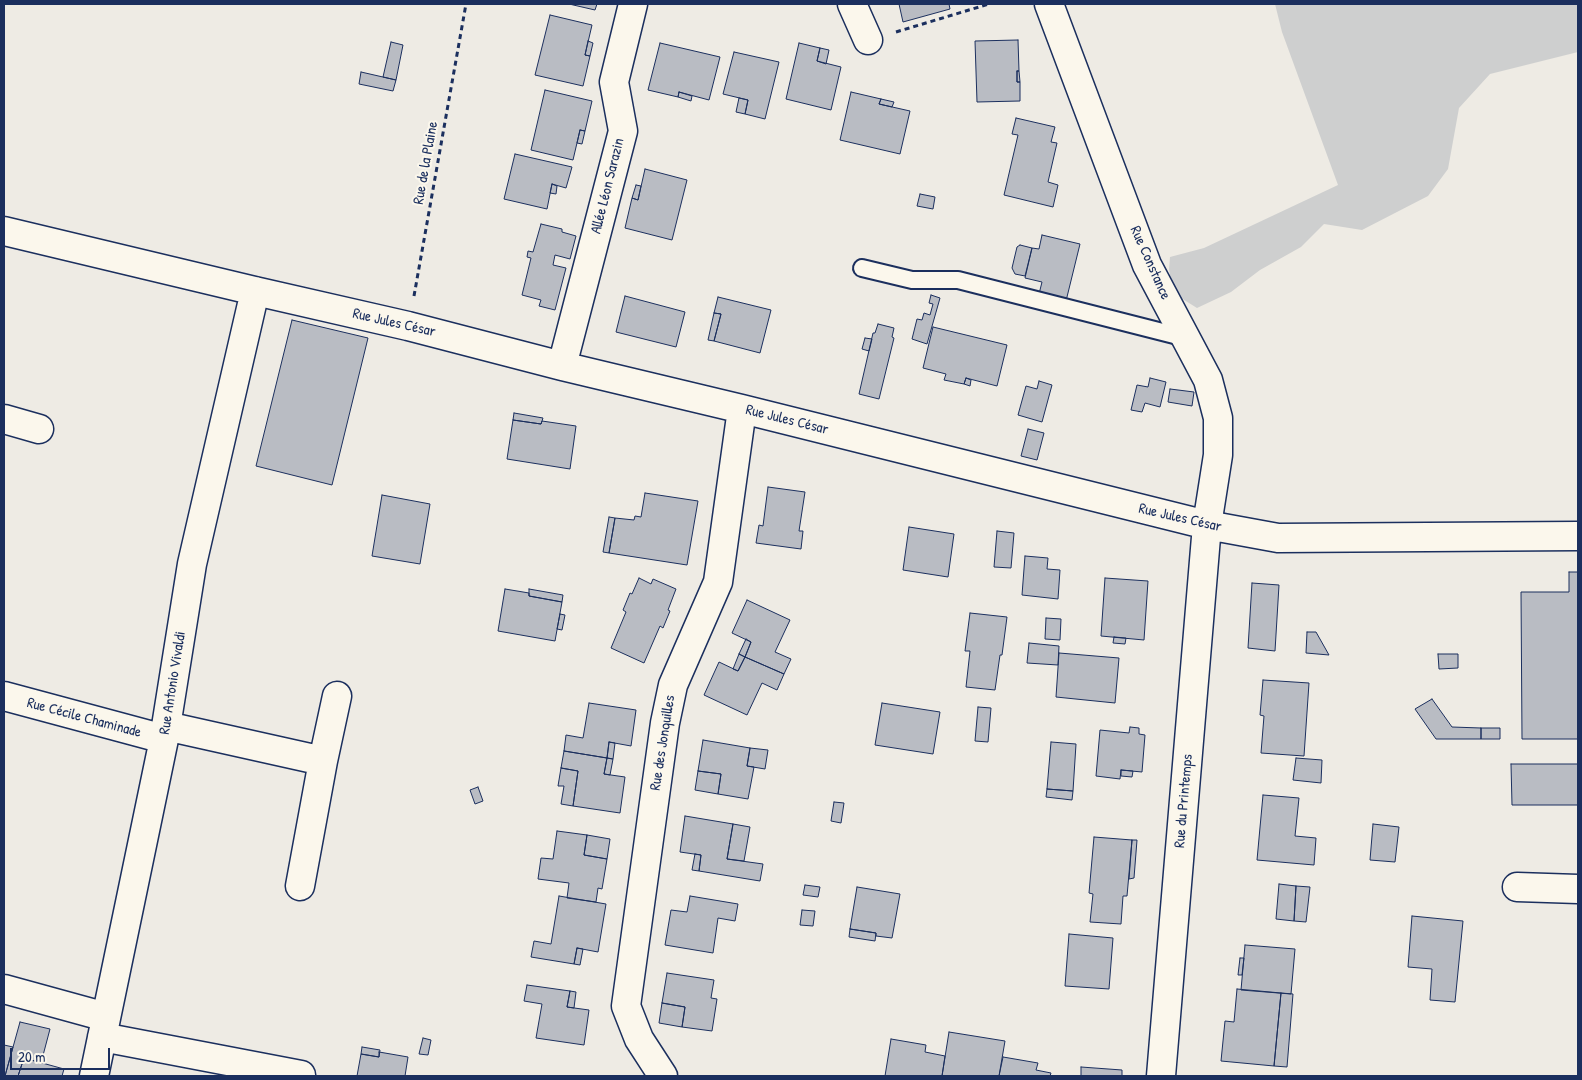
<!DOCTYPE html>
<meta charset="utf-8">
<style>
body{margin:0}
#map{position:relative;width:1582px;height:1080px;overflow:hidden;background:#eeebe4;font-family:"Patrick Hand",sans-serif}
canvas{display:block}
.frame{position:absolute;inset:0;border:5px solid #1b2f5e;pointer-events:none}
.scale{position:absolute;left:10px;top:1048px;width:100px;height:22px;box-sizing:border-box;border:2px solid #1b2f5e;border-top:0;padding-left:6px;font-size:15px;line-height:18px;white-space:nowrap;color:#1b2f5e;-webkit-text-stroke:4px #fbf7ec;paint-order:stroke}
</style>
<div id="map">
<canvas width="1582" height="1080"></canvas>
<div class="frame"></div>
<div class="scale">20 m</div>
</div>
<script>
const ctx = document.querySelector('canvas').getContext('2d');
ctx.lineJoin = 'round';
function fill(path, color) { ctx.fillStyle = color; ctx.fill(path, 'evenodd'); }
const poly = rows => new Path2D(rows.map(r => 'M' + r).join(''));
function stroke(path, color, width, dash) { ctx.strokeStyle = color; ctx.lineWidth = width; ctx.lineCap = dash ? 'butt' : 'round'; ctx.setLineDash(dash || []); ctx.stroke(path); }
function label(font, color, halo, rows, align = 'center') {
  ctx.font = font + ' "Patrick Hand",sans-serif'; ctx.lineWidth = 4; ctx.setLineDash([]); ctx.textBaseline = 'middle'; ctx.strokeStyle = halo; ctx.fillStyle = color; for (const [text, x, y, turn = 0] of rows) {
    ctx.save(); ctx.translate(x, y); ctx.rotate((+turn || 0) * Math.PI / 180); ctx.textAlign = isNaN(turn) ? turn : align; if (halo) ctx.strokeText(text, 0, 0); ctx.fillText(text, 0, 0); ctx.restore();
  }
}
const green = poly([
 [1275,4,1578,4,1578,52,1490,74,1459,108,1448,169,1428,196,1362,230,1324,224,1301,247,1260,270,1231,292,1197,308,1181,298,1171,283,1169,269,1170,257,1204,248,1338,185,1282,32]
]);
const building = poly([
 [569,4,597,4,595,10,569,4],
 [899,4,949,4,950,9,903,22,899,4],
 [550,15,592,25,585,55,590,56,583,86,535,75,550,15],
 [1018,40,1019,71,1017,71,1017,82,1020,82,1020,101,977,102,975,41,1018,40],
 [588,41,593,43,590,56,585,55,588,41],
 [391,42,403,45,396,80,383,77,391,42],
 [660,43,720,57,709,100,679,92,678,97,648,90,660,43],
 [799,43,820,48,817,61,841,67,831,110,786,99,799,43],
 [820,48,829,50,826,64,817,61,820,48],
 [734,52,779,62,765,119,745,114,748,100,723,94,734,52],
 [1017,71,1019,71,1020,82,1017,82,1017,71],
 [361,72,396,80,393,91,359,84,361,72],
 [545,90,592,101,585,131,580,130,573,160,531,150,545,90],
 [679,92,692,96,691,101,678,97,679,92],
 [851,92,881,99,879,104,910,111,900,154,840,140,851,92],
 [739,98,748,100,745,114,736,112,739,98],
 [881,99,894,102,892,107,879,104,881,99],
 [1016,118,1055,127,1051,142,1057,143,1048,182,1058,185,1053,207,1004,195,1018,135,1012,134,1016,118],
 [580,130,585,131,582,144,577,143,580,130],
 [515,154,572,167,566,188,552,184,547,209,504,199,515,154],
 [645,169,687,180,672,240,625,228,632,198,638,200,645,169],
 [552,184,557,186,556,194,550,193,552,184],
 [636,185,641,186,638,200,632,198,636,185],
 [920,194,935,197,933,209,917,206,920,194],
 [541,224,562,229,562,232,576,236,570,259,555,255,553,265,566,268,555,310,539,306,541,300,522,295,531,258,527,257,528,251,533,252,541,224],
 [1042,235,1080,244,1066,301,1039,294,1042,282,1025,278,1032,248,1039,249,1042,235],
 [1020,245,1032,248,1025,276,1015,274,1012,268,1017,247,1020,245],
 [931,295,940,298,927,344,912,339,917,319,922,320,924,313,930,315,933,304,929,303,931,295],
 [625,296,685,312,676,347,616,332,625,296],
 [718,297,771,310,760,353,714,341,721,314,714,313,718,297],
 [714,313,721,314,714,341,708,340,714,313],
 [292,320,368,338,332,485,256,466,292,320],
 [878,324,894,328,892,337,894,338,879,399,859,394,873,333,875,333,878,324],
 [933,327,1007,345,997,386,966,378,964,384,944,380,946,374,923,368,933,327],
 [865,338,872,339,869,351,862,349,865,338],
 [966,378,971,380,970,386,964,384,966,378],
 [1150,378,1166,382,1160,407,1145,403,1142,412,1131,410,1137,385,1148,387,1150,378],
 [1039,381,1052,385,1042,422,1018,415,1026,386,1037,389,1039,381],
 [1170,389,1194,392,1192,406,1168,402,1170,389],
 [514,413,543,418,541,424,513,420,514,413],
 [513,420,541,424,542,421,576,426,570,469,507,459,513,420],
 [1028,429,1044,433,1037,460,1021,456,1028,429],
 [768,487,805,492,799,531,803,531,801,549,756,543,759,525,763,526,768,487],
 [645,493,698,501,687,565,609,553,615,518,634,520,635,516,641,517,645,493],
 [382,495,430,504,420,564,372,556,382,495],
 [609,517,615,518,609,553,603,552,609,517],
 [909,527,954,534,948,577,903,570,909,527],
 [997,531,1014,533,1011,568,994,567,997,531],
 [1025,556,1048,558,1047,569,1060,570,1058,599,1022,595,1025,556],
 [1569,572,1578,572,1578,739,1522,739,1521,592,1569,592,1569,572],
 [639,578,651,584,653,579,676,589,668,610,670,611,663,628,660,626,644,663,611,648,626,612,623,610,630,593,632,594,639,578],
 [1105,578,1148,581,1144,640,1101,636,1105,578],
 [1252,583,1279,585,1275,651,1248,648,1252,583],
 [505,589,529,593,529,596,562,602,555,641,498,631,505,589],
 [529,589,563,595,562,602,529,596,529,589],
 [747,600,790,620,775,652,791,659,784,674,745,657,751,642,732,633,747,600],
 [970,613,1007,617,1002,655,1000,655,995,690,966,687,970,651,965,651,970,613],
 [560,614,565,615,562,630,557,629,560,614],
 [1046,618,1061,619,1060,640,1045,639,1046,618],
 [1307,632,1316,632,1329,655,1306,653,1307,632],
 [1114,637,1126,638,1125,644,1113,643,1114,637],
 [746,639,751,642,745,657,739,654,746,639],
 [1029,643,1059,646,1058,665,1027,663,1029,643],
 [1059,653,1119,658,1115,703,1056,697,1059,653],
 [739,654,745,657,738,671,733,669,739,654],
 [1438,654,1458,654,1458,668,1439,669,1438,654],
 [745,657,784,674,777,690,762,683,747,715,704,695,719,662,738,671,745,657],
 [1263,680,1309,683,1304,756,1261,753,1264,716,1260,715,1263,680],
 [1432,699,1452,727,1481,728,1481,739,1436,739,1415,709,1432,699],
 [589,703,636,710,631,746,609,742,607,758,564,751,566,735,583,738,589,703],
 [882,703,940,712,933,754,875,745,882,703],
 [978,707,991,708,988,742,975,741,978,707],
 [1130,727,1139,728,1139,734,1145,735,1142,772,1121,770,1120,779,1096,776,1100,730,1129,733,1130,727],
 [1481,728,1500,728,1500,739,1481,739,1481,728],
 [703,740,750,748,747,766,754,767,748,799,718,794,721,774,698,771,703,740],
 [609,742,615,743,613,759,607,758,609,742],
 [1051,742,1076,744,1073,791,1047,789,1051,742],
 [750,748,768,750,765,769,747,766,750,748],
 [564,751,607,758,604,774,625,777,620,813,573,806,578,771,561,768,564,751],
 [607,758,613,759,610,775,604,774,607,758],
 [1296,758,1322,760,1321,783,1293,780,1296,758],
 [1511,764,1578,764,1578,805,1512,805,1511,764],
 [561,768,578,771,573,806,561,804,564,786,558,786,561,768],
 [1121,770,1133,771,1132,777,1121,776,1121,770],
 [698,771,721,774,718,794,695,790,698,771],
 [478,787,483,801,475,804,470,790,478,787],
 [1047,789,1073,791,1072,800,1046,797,1047,789],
 [1263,795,1299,798,1295,836,1316,838,1314,865,1257,860,1263,795],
 [834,802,844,803,841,823,831,821,834,802],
 [685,816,733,824,727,859,763,864,760,881,699,871,701,855,680,852,685,816],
 [733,824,750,827,744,861,727,859,733,824],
 [1373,824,1399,827,1395,862,1370,860,1373,824],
 [557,831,587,835,584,855,607,859,602,889,598,888,596,902,567,898,569,883,538,879,541,858,553,859,557,831],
 [587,835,610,839,607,859,584,855,587,835],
 [1094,837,1132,840,1127,896,1123,896,1121,924,1090,922,1093,894,1089,893,1094,837],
 [1132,840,1137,840,1134,878,1129,879,1132,840],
 [695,854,701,855,699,871,692,870,695,854],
 [1279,884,1296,886,1294,921,1276,919,1279,884],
 [805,885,820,887,818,897,803,895,805,885],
 [1296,886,1310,887,1306,922,1294,921,1296,886],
 [857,887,900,894,892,938,876,936,876,933,850,929,857,887],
 [559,896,606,904,598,952,577,948,574,964,531,957,534,941,551,944,559,896],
 [690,896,738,904,735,921,718,918,713,953,665,945,671,910,687,912,690,896],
 [802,910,815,911,813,926,800,925,802,910],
 [1412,916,1463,921,1455,1002,1430,1000,1432,969,1408,967,1412,916],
 [850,929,876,933,875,941,849,937,850,929],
 [1069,934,1113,938,1109,989,1065,986,1069,934],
 [1245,945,1295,949,1291,994,1241,990,1245,945],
 [577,948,583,949,580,965,574,964,577,948],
 [1240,958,1244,958,1242,975,1238,975,1240,958],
 [667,973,714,980,711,998,717,999,712,1031,682,1027,685,1007,662,1003,667,973],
 [527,985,570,991,567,1007,589,1010,584,1045,536,1038,542,1004,524,1001,527,985],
 [1237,989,1281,993,1274,1066,1221,1061,1225,1021,1234,1022,1237,989],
 [570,991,576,992,574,1008,567,1007,570,991],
 [1281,993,1293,994,1287,1067,1274,1066,1281,993],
 [662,1003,685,1007,682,1027,659,1023,662,1003],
 [20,1022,50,1029,41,1063,24,1058,18,1076,5,1076,20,1022],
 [949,1032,1005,1041,999,1076,942,1076,949,1032],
 [423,1038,431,1040,428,1055,419,1054,423,1038],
 [891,1039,926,1045,925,1052,945,1056,942,1076,885,1076,891,1039],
 [4,1045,13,1047,5,1076,4,1076,4,1045],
 [362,1047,380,1050,379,1057,361,1054,362,1047],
 [379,1052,408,1057,405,1076,357,1076,361,1054,379,1057,379,1052],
 [1003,1057,1038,1063,1036,1070,1051,1073,1050,1076,999,1076,1003,1057],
 [24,1058,64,1069,62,1076,18,1076,24,1058],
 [1081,1067,1122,1070,1122,1076,1081,1076,1081,1067]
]);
const path = poly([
 [896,32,989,4],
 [414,296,466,4]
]);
const lane = poly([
 [862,268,912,280,958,280,1186,338]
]);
const street = poly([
 [852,4,868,40],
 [1049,4,1147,265,1208,380,1218,418,1218,455,1207,525,1161,1076],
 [4,231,255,291,408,326,562,366,742,409,1207,525,1278,538,1578,536],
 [562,366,623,131,614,82,633,4],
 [4,419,39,429],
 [4,696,164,739],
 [166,726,323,761,300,886],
 [323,761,337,696],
 [1517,887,1578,889],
 [4,989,106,1017],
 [102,1037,301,1075],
 [94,1076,164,739,192,564,255,291],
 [663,1076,639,1039,626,1006,665,723,673,685,718,582,742,409]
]);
const streetNames = [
 ["Rue de la Plaine",426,163,-80],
 ["Allée Léon Sarazin",608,186,-76],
 ["Rue Constance",1150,263,66],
 ["Rue Jules César",394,323,13],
 ["Rue Jules César",787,420,14],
 ["Rue Jules César",1180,518,13],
 ["Rue Antonio Vivaldi",173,683,-81],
 ["Rue Cécile Chaminade",84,718,15],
 ["Rue des Jonquilles",663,743,-81],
 ["Rue du Printemps",1184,801,-85]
];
fill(green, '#cecfcf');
fill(building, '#b9bcc3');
stroke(building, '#1b2f5e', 1);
stroke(lane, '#1b2f5e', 20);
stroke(street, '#1b2f5e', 31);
stroke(path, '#1b2f5e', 3, [5, 4]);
stroke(lane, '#fbf7ec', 16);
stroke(street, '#fbf7ec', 28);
label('15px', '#1b2f5e', '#fbf7ec', streetNames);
</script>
